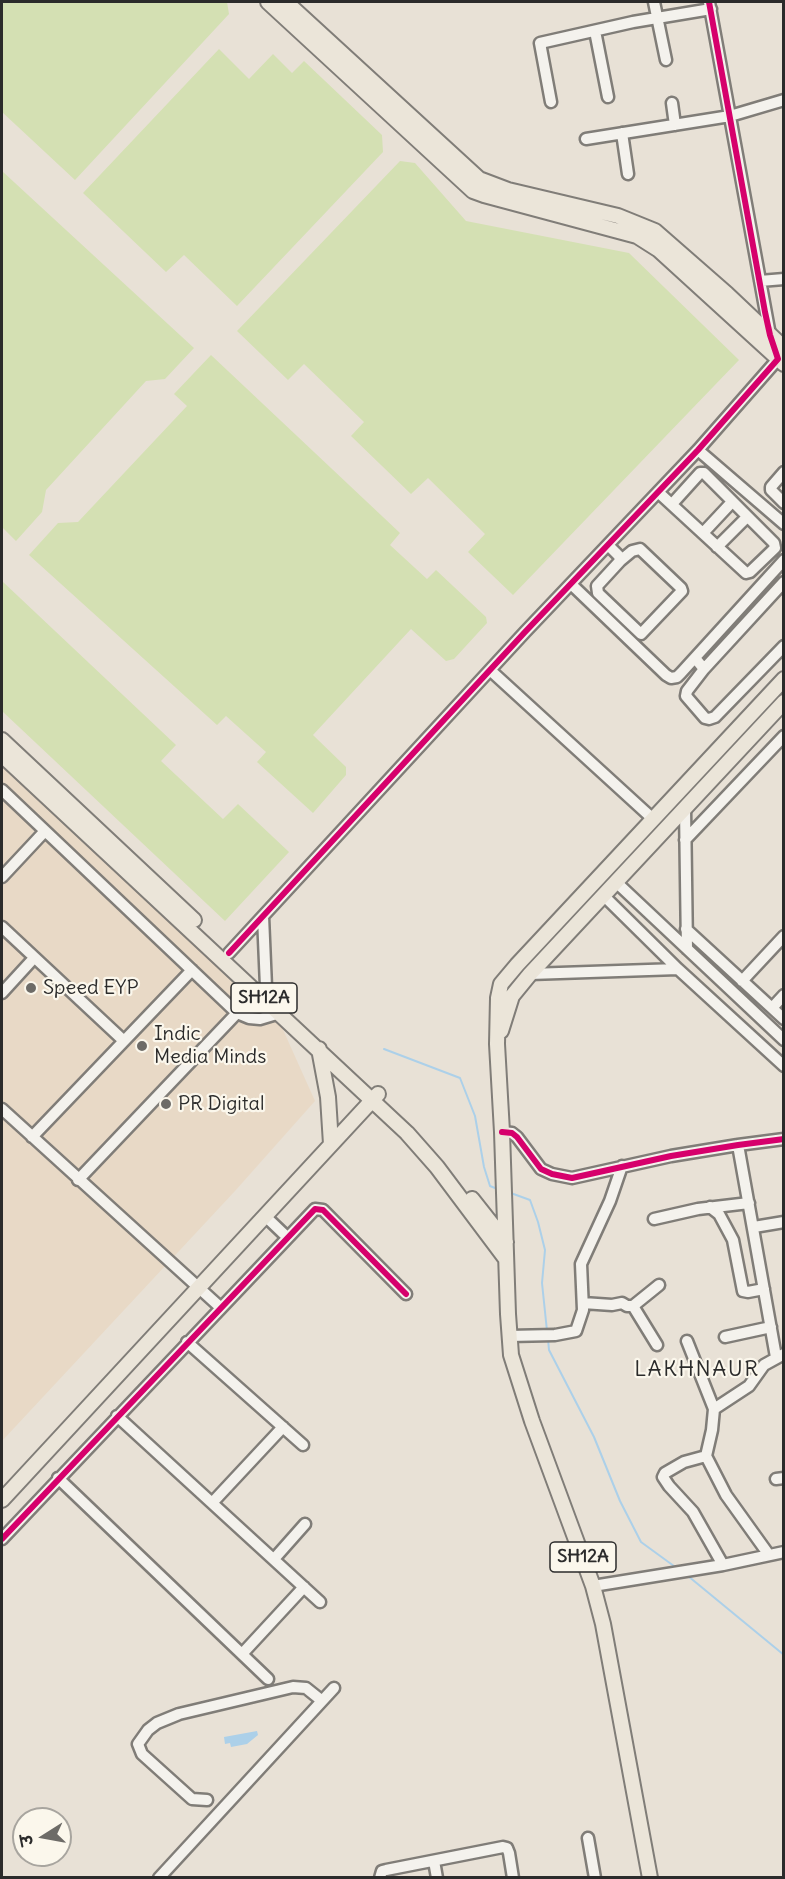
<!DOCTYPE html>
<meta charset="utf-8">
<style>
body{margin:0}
#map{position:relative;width:785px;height:1879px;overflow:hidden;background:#e8e1d6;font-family:Delius,"Playpen Sans Deva",sans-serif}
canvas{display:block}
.frame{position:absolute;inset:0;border:3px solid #2b2b2b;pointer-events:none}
.north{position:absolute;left:12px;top:1807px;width:60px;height:60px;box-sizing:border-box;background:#fbf7ec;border:2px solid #a8a59f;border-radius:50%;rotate:259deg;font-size:16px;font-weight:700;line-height:24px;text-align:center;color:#2b2b2b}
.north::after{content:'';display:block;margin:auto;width:21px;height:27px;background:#6d6b67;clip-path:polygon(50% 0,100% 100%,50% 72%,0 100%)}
</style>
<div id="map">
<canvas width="785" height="1879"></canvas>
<div class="frame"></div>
<div class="north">उ</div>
</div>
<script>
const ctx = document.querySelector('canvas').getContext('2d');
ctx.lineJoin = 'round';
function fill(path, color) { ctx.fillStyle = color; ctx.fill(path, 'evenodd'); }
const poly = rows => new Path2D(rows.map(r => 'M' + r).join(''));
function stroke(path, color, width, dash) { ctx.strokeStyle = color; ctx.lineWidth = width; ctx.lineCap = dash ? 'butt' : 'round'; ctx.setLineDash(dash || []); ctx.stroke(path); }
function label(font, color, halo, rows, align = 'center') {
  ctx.font = font + ' Delius,sans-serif'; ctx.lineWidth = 4.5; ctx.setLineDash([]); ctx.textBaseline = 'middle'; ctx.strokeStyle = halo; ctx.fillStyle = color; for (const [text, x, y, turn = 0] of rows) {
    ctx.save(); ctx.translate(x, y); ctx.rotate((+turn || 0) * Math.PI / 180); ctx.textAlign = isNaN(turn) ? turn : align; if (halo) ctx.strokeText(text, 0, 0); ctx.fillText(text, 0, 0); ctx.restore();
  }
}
const built = poly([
 [2,767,280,1023,315,1101,235,1191,2,1441]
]);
const green = poly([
 [2,2,227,2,229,14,75,180,2,112],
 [219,49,249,79,273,54,292,73,304,61,382,135,383,152,237,306,184,255,166,272,83,193],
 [400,161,415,163,466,221,629,253,739,360,513,595,468,552,485,534,428,478,411,494,351,436,364,422,304,364,288,380,237,331],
 [2,171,194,348,165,379,146,381,46,490,42,512,16,541,2,527],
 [211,355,400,533,390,545,427,579,436,570,486,617,487,623,454,659,446,661,411,629,313,735,346,767,346,775,313,813,257,762,266,752,226,716,217,725,29,555,58,523,78,522,187,406,174,394],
 [2,581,176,745,161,761,223,819,238,804,289,852,225,921,2,711]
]);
const water = poly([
 [257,1731,258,1735,247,1744,231,1747,230,1743,225,1744,224,1737]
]);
const stream = poly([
 [384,1049,460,1078,475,1116,484,1167,490,1186,500,1190],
 [508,1192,530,1200,538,1222,545,1250,542,1283,547,1331],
 [548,1339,549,1350,594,1437,620,1501,641,1542,678,1569],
 [688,1576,784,1655]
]);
const minor = poly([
 [654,2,666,60],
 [709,2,770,335],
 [595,31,608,97],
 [551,102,540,43,633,22,711,9],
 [672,103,675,125],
 [622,133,628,174],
 [586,139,730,116,784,100],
 [760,281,784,279],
 [698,450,784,524],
 [784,472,771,487,771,490,784,503],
 [658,492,746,573,750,572,775,548,774,543,704,473,700,473,672,504],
 [703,533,732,502],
 [608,545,619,556,620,561,597,586,598,593,641,634,682,591,681,588,640,549,632,551,620,561],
 [717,547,747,517],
 [571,584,666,675,671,678,677,677,681,673,784,560],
 [695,658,704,669,687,691,686,696,705,718,709,719,715,717,784,646],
 [704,669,784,582],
 [490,670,653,819],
 [2,790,237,1013,78,1180],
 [685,808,687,949],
 [685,840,784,736],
 [2,877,45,831],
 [616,882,784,1040],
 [603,895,678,969,784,1066],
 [263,916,266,987],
 [2,927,124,1041],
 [686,929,784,1019],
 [229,953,525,632,698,450,778,359,776,352],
 [530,974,678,969],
 [742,981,784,936],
 [2,993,34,958],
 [772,1008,784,995],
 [237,1013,249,1018,260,1019,280,1013],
 [2,1109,220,1307],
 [502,1132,512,1133,517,1137,541,1169,552,1174,572,1178,671,1156,738,1145,784,1139],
 [32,1137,192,970],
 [738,1145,776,1357],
 [710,1207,719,1214,733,1240,743,1291,748,1292,764,1289],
 [265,1216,287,1237],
 [654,1219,698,1209,749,1203],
 [754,1227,784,1222],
 [583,1303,612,1305,622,1303,627,1306,633,1306,659,1285],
 [633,1306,657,1345],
 [509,1336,555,1335,576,1331,583,1310,581,1264,610,1201,622,1166],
 [725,1337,771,1327],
 [687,1341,714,1409,712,1430,706,1456,726,1495,769,1555],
 [187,1342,303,1445],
 [714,1409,749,1386,764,1365,784,1354],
 [117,1416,320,1602],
 [706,1456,684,1462,665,1473,663,1477,669,1486,693,1512,723,1565],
 [58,1478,268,1679],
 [776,1479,784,1478],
 [212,1503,283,1427],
 [2,1539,315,1209,323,1210,406,1294],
 [274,1559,305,1524],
 [593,1586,723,1565,784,1552],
 [242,1654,304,1587],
 [207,1800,192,1799,142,1754,138,1744,148,1730,157,1723,179,1714,293,1687,306,1688,321,1700],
 [588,1838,595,1878],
 [434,1861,437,1878],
 [159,1878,334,1688],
 [380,1878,382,1871,386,1870,503,1847,507,1848,509,1853,513,1878]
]);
const major = poly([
 [268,2,473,191,484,195,637,236,659,250,784,364],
 [286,2,479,179,508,190,618,216,655,231,727,294,784,348],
 [2,740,194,920],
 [2,755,407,1133,437,1167,506,1259],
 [501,1031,512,996,530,974,784,702],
 [319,1049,328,1097,331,1144],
 [472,1199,506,1242],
 [2,1500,378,1094],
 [650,1878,603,1624,593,1586,532,1421,511,1355,508,1314,502,1132,497,1044,498,998,501,984,517,965,784,679]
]);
const cycleway = poly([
 [229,953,525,632,698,450,778,359,770,335,765,312,709,2],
 [502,1132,512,1133,517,1137,541,1169,552,1174,572,1178,671,1156,738,1145,784,1139],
 [2,1539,315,1209,323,1210,406,1294]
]);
const markers = [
 [31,988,6,"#6d6b67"],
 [142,1046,6,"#6d6b67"],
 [166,1104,6,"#6d6b67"]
];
const shields = [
 [264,998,66],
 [583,1557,66]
];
const shieldNames = [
 ["SH12A",264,998],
 ["SH12A",583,1557]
];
const poiNames = [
 ["Speed EYP",43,988],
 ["Indic",154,1034],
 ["Media Minds",154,1057],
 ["PR Digital",178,1104]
];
const quarterNames = [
 ["LAKHNAUR",697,1370]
];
fill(built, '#e8d9c6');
fill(green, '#d4e0b3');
fill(water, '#acd0e9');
stroke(stream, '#acd0e9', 2);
stroke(minor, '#807d78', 15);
stroke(major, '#807d78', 18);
stroke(minor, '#f4f2ed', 10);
stroke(major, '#ebe5d9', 14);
stroke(cycleway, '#d6006c', 6);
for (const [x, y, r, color] of markers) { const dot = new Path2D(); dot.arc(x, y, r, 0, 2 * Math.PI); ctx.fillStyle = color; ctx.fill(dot); stroke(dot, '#fbf7ec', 2); }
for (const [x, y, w] of shields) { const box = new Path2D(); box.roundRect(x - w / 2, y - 15, w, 30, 4.5); ctx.fillStyle = '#fbf7ec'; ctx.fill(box); stroke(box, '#2b2b2b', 1.5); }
label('bold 18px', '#2b2b2b', null, shieldNames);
label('20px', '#2b2b2b', '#fbf7ec', poiNames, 'left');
ctx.letterSpacing = '1.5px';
label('22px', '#2b2b2b', '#fbf7ec', quarterNames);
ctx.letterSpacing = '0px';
</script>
